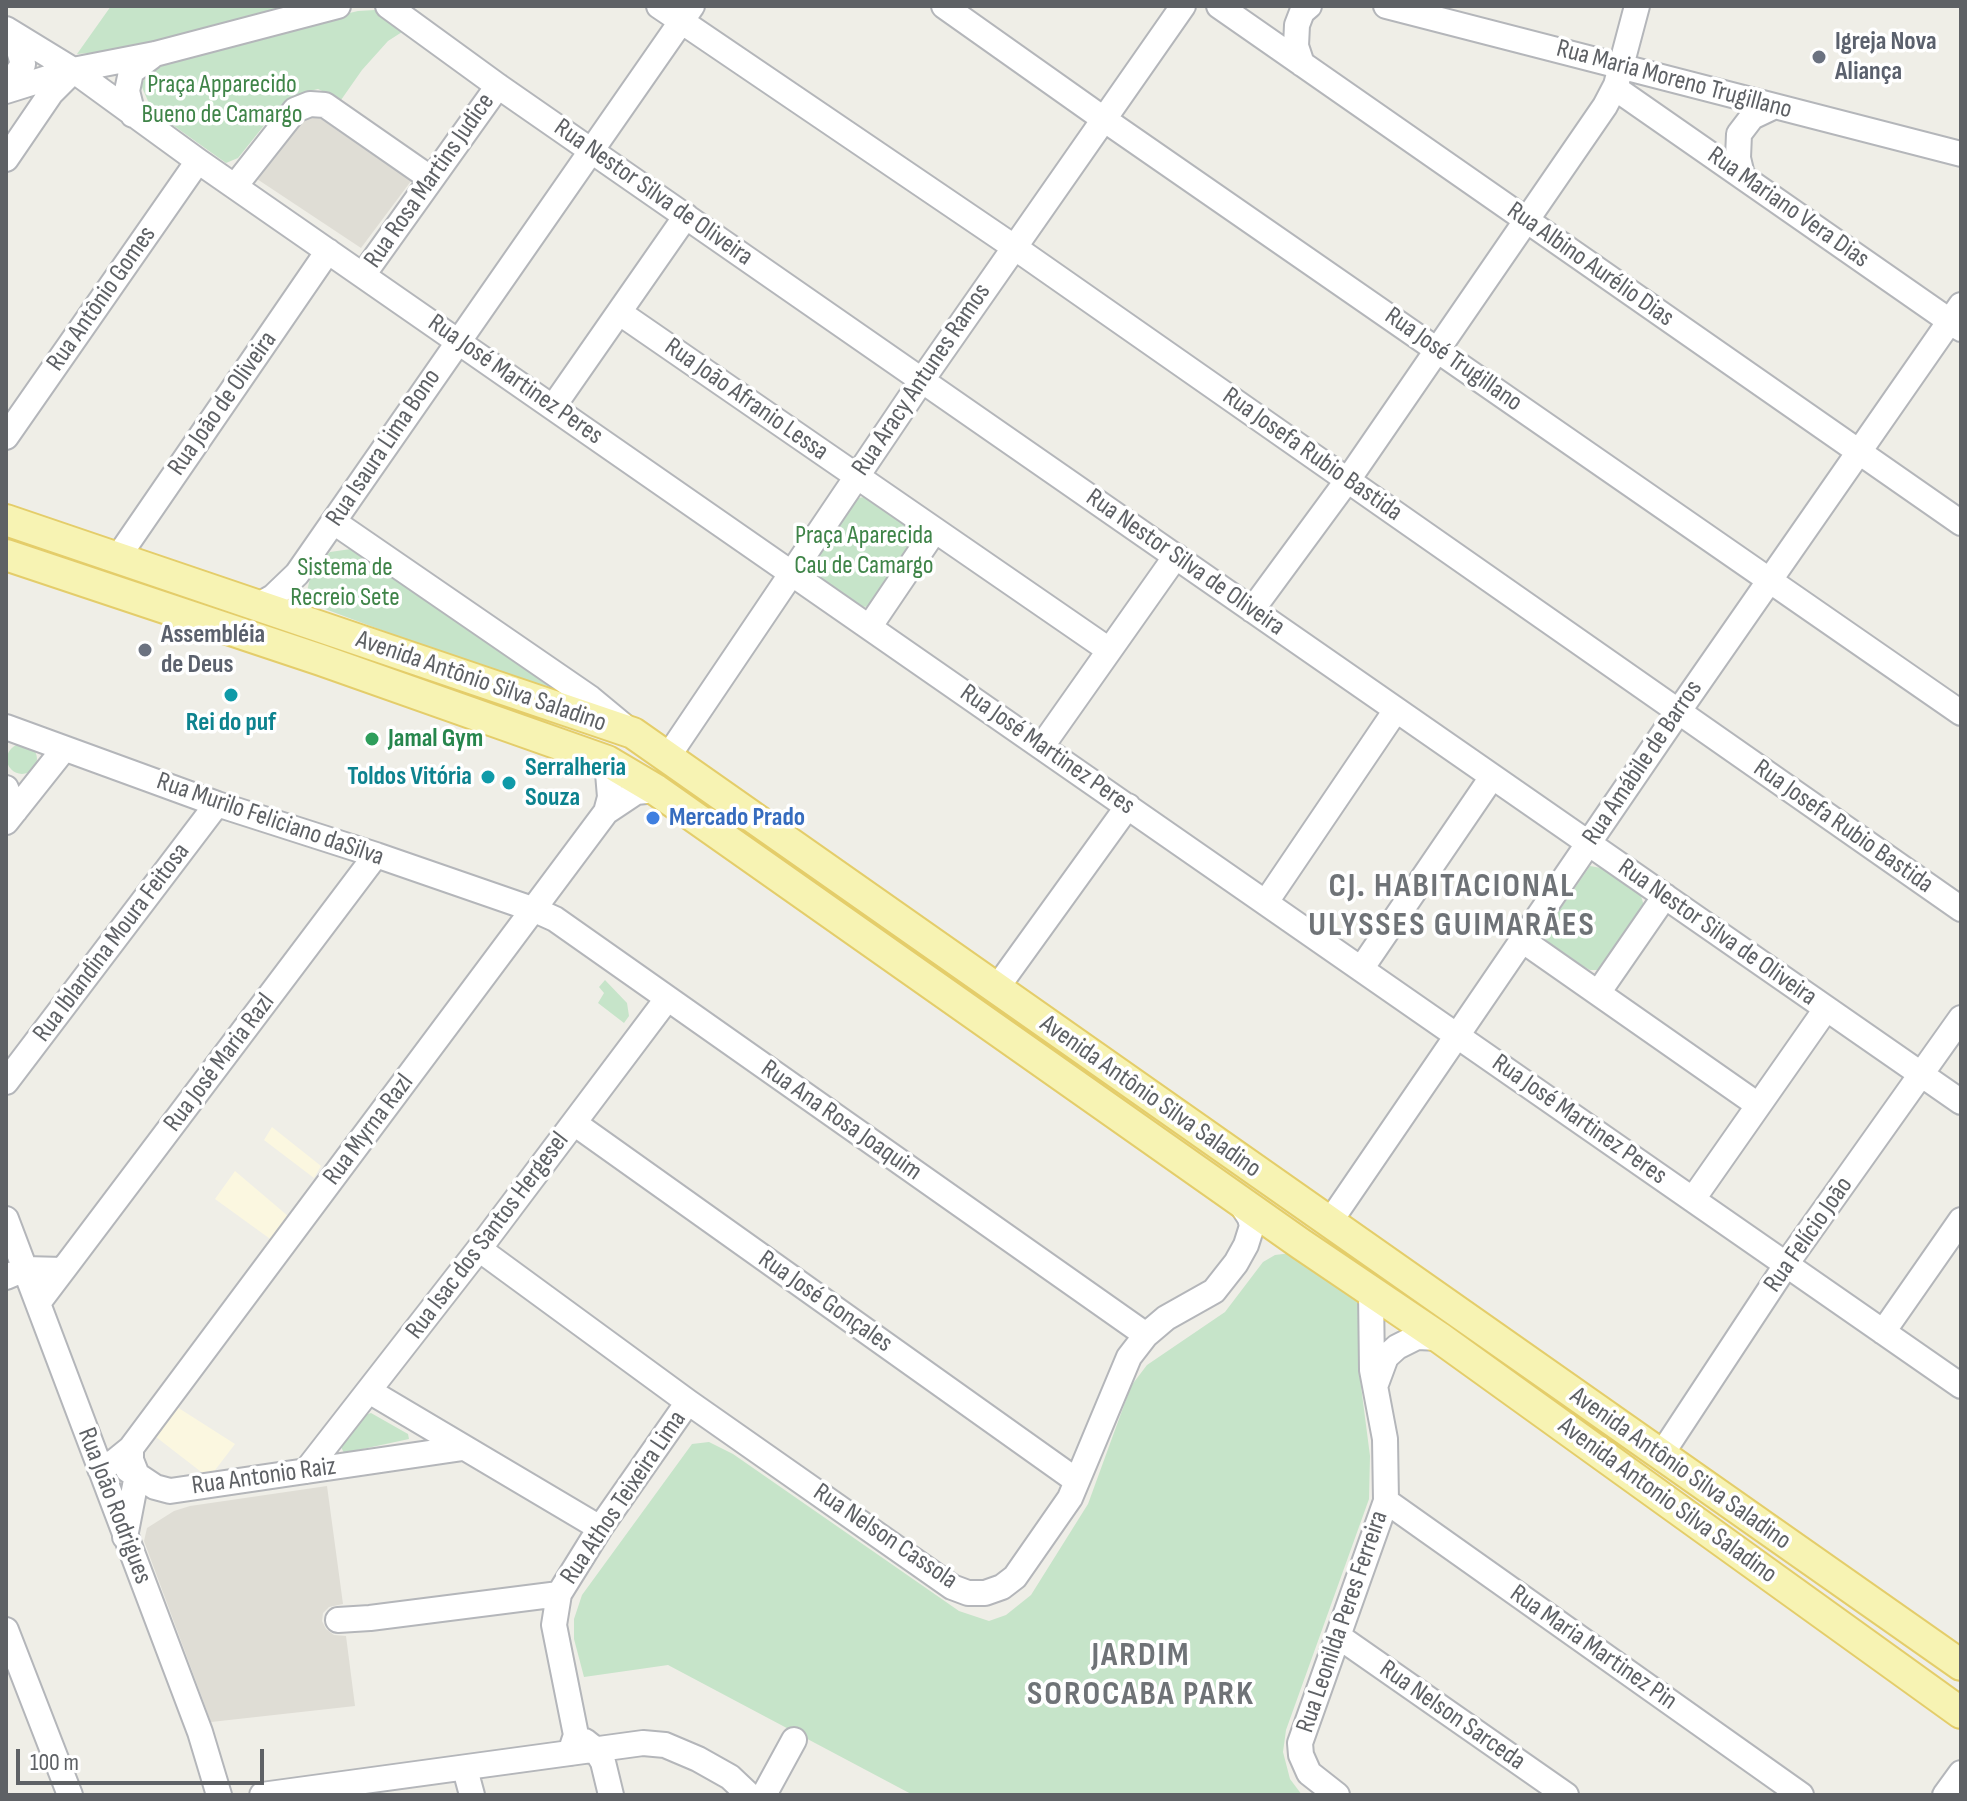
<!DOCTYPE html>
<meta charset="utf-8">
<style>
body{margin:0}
#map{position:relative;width:1967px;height:1801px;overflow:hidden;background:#efeee7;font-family:"Sofia Sans Condensed",sans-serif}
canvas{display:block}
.frame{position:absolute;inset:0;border:8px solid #5e6165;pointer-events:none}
.scale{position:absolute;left:16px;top:1749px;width:248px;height:36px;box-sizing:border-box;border:4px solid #5e6165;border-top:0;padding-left:10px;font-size:24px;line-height:28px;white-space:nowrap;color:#5e6165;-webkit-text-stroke:6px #fff;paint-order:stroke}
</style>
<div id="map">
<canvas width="1967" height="1801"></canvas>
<div class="frame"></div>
<div class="scale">100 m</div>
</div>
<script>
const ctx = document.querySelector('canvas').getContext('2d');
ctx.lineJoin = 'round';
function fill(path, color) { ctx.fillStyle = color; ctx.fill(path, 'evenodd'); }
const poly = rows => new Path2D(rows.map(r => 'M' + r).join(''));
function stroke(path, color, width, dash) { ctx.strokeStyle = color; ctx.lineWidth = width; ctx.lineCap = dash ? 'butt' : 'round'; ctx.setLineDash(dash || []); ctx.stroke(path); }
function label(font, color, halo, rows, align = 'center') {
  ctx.font = font + ' "Sofia Sans Condensed",sans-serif'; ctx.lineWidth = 7; ctx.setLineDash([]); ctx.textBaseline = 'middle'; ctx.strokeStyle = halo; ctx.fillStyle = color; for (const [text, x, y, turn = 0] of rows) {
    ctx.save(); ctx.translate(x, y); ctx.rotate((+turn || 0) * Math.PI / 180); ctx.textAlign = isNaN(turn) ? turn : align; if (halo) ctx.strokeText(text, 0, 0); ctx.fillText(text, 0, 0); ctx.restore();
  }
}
const commercial = poly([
 [272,1127,321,1166,314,1178,264,1140],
 [235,1171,288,1216,273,1241,215,1199],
 [177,1407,235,1444,209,1478,156,1437]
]);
const education = poly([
 [312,113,411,181,361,248,257,179,303,119],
 [327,1486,343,1604,329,1607,323,1613,322,1621,326,1629,334,1635,346,1636,355,1706,211,1722,144,1541,147,1528,174,1511,190,1506]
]);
const green = poly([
 [111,6,302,6,138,49,77,54],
 [375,10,402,32,388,41,362,70,341,100,318,89,302,93,278,108,238,158,226,163,160,116,148,101,141,85,150,70,167,62,253,36,358,11],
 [870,496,912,525,917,540,874,606,862,607,830,587,811,569,812,556,837,521,858,498],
 [351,549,574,702,317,606,306,596,312,569,330,552],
 '7 759a15 15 0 1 1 30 0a15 15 0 1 1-30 0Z',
 [1590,866,1601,868,1641,896,1644,906,1599,970,1590,970,1573,961,1548,943,1543,934],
 [605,980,627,1003,629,1016,624,1023,598,1003,604,993,599,987],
 [1291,1253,1361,1297,1358,1323,1358,1363,1370,1456,1369,1499,1286,1730,1283,1752,1290,1779,1302,1795,913,1795,668,1665,584,1677,574,1639,574,1619,582,1595,692,1444,709,1442,733,1454,959,1611,989,1621,1006,1615,1031,1595,1088,1504,1131,1386,1147,1365,1225,1312,1263,1262,1275,1255],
 [371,1413,408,1434,409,1439,344,1453,341,1447,365,1415]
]);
const minor = poly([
 [388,6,498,86,1961,1102],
 [659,6,1014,247,1961,909],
 [944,6,1105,120,1961,713],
 [1219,6,1961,523],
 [1386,6,1961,154],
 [6,29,73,70,198,161,1961,1386],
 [1302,64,1296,46,1297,25,1302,12,1309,6],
 [1615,88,1961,329],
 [6,90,23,64,18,47,7,30],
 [6,91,73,70,155,54,338,6],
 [133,115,127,91,131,72,151,57],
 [6,159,51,93,72,72],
 [1742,175,1738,158,1739,134,1752,117,1773,107],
 [235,186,295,110,310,104,325,105,430,178],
 [363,275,498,86],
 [620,313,1109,650],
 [553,407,686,216],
 [6,437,198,161],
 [334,522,590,698,625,727],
 [118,557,328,251],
 [259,605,273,597,297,574,692,6],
 [1252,610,1352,474,1605,106,1616,85,1637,6],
 [870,626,935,530],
 [6,727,217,804,376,855,535,910,555,919,1146,1335],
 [1042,746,1176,556],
 [667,758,922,380,1183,6],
 [6,788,15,811],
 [606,812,610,797,607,761],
 [6,822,64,749],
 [1266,902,1396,710],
 [1522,940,1758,1105],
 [1361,969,1492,777],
 [996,989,1128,806],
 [1598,993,1665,896],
 [6,1082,217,804],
 [574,1123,1077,1481],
 [1693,1199,1826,1009],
 [6,1219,200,1732,219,1795],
 [1329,1223,1685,702,1961,305],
 [479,1249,688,1402,952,1587,968,1593,985,1593,1002,1587,1015,1577,1070,1498,1129,1357,1146,1335,1166,1318,1214,1291,1236,1263,1246,1245,1252,1226,1250,1218,1239,1201],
 [63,1270,376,855],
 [6,1277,25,1269,63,1270,38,1303],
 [1883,1332,1961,1220],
 [1376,1384,1386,1357,1397,1347,1417,1337,1440,1338],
 [369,1391,600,1528],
 [131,1448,131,1460,137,1475,155,1487,170,1491,463,1448],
 [1661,1455,1794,1253,1961,1018],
 [100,1469,115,1461,131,1448,606,812,636,792,656,790],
 [306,1471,479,1249,667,999],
 [1386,1501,1801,1795],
 [125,1537,137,1475,128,1470],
 [338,1620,370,1618,559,1594],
 [6,1630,70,1795],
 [1338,1636,1566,1795],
 [585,1741,595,1749,603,1762,611,1795],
 [570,1753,576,1735,554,1625,559,1594,600,1528,688,1402],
 [465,1769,472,1795],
 [262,1795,643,1743,665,1745,698,1759,730,1777,749,1795],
 [764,1795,794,1740],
 [1337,1795,1309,1773,1301,1755,1300,1743,1386,1501,1385,1439,1372,1370,1371,1293],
 [1945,1795,1961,1773]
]);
const major = poly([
 [6,520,633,733,1961,1665],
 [6,555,321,660,607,761,656,790,1301,1244,1440,1338,1961,1713]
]);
const markers = [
 [1819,57,8,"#6b7280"],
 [145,650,8,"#6b7280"],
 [231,695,8,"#0f9aa8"],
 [372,739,8,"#2e9e5b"],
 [488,777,8,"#0f9aa8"],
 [509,783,8,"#0f9aa8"],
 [653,818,8,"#3f7fe0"]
];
const worshipNames = [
 ["Igreja Nova",1835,42],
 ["Aliança",1835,72],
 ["Assembléia",161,635],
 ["de Deus",161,665]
];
const streetNames = [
 ["Rua Maria Moreno Trugillano",1674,80,15],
 ["Rua Rosa Martins Judice",430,181,-55],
 ["Rua Nestor Silva de Oliveira",653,193,35],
 ["Rua Mariano Vera Dias",1788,208,35],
 ["Rua Albino Aurélio Dias",1590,265,35],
 ["Rua Antônio Gomes",102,299,-55],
 ["Rua José Trugillano",1453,360,35],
 ["Rua José Martinez Peres",515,380,35],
 ["Rua Aracy Antunes Ramos",922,380,-56],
 ["Rua João Afranio Lessa",746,400,35],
 ["Rua João de Oliveira",223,404,-55],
 ["Rua Isaura Lima Bono",384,448,-56],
 ["Rua Josefa Rubio Bastida",1312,455,35],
 ["Rua Nestor Silva de Oliveira",1185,563,35],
 ["Avenida Antônio Silva Saladino",481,682,19],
 ["Rua José Martinez Peres",1047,750,35],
 ["Rua Amábile de Barros",1643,763,-56],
 ["Rua Murilo Feliciano daSilva",270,820,19],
 ["Rua Josefa Rubio Bastida",1843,827,35],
 ["Rua Nestor Silva de Oliveira",1717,933,35],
 ["Rua Iblandina Moura Feitosa",112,943,-53],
 ["Rua José Maria Razl",220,1063,-53],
 ["Avenida Antônio Silva Saladino",1150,1097,35],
 ["Rua José Martinez Peres",1579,1120,35],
 ["Rua Ana Rosa Joaquim",841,1121,35],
 ["Rua Myrna Razl",369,1130,-53],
 ["Rua Felício João",1809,1235,-55],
 ["Rua Isac dos Santos Hergesel",488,1236,-53],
 ["Rua José Gonçales",825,1302,35],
 ["Avenida Antônio Silva Saladino",1680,1469,35],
 ["Rua Antonio Raiz",264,1477,-8],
 ["Rua Athos Teixeira Lima",624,1498,-56],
 ["Avenida Antonio Silva Saladino",1667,1501,36],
 ["Rua João Rodrigues",114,1506,69],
 ["Rua Nelson Cassola",885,1537,34],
 ["Rua Leonilda Peres Ferreira",1343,1622,-71],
 ["Rua Maria Martinez Pin",1593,1648,35],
 ["Rua Nelson Sarceda",1452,1716,35]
];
const parkNames = [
 ["Praça Apparecido",222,85],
 ["Bueno de Camargo",222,115],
 ["Praça Aparecida",864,536],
 ["Cau de Camargo",864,566],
 ["Sistema de",345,568],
 ["Recreio Sete",345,598]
];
const cultureNames = [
 ["Rei do puf",231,723],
 ["Serralheria",525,768,"left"],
 ["Souza",525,798,"left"],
 ["Toldos Vitória",472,777,"right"]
];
const leisureNames = [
 ["Jamal Gym",388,739]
];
const shopNames = [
 ["Mercado Prado",669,818]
];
const districtNames = [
 ["CJ. HABITACIONAL",1452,887],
 ["ULYSSES GUIMARÃES",1452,926],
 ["JARDIM",1141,1656],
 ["SOROCABA PARK",1141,1695]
];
fill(commercial, '#fbf7e0');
fill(education, '#dfddd5');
fill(green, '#c6e4c9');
stroke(minor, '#b4b6ba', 28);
stroke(major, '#e4cd6a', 34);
stroke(minor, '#fff', 24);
stroke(major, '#f7f3b3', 30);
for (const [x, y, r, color] of markers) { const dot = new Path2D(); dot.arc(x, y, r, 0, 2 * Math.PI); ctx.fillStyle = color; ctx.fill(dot); stroke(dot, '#fff', 3); }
label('bold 26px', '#5b616d', '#fff', worshipNames, 'left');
label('26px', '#5e6165', '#fff', streetNames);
label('26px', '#3f8448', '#fff', parkNames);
label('bold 26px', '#0d838f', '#fff', cultureNames);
label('bold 26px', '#27864d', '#fff', leisureNames, 'left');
label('bold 26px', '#366cbe', '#fff', shopNames, 'left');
ctx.letterSpacing = '2px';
label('bold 34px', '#6f7377', '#fff', districtNames);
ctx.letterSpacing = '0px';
</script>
